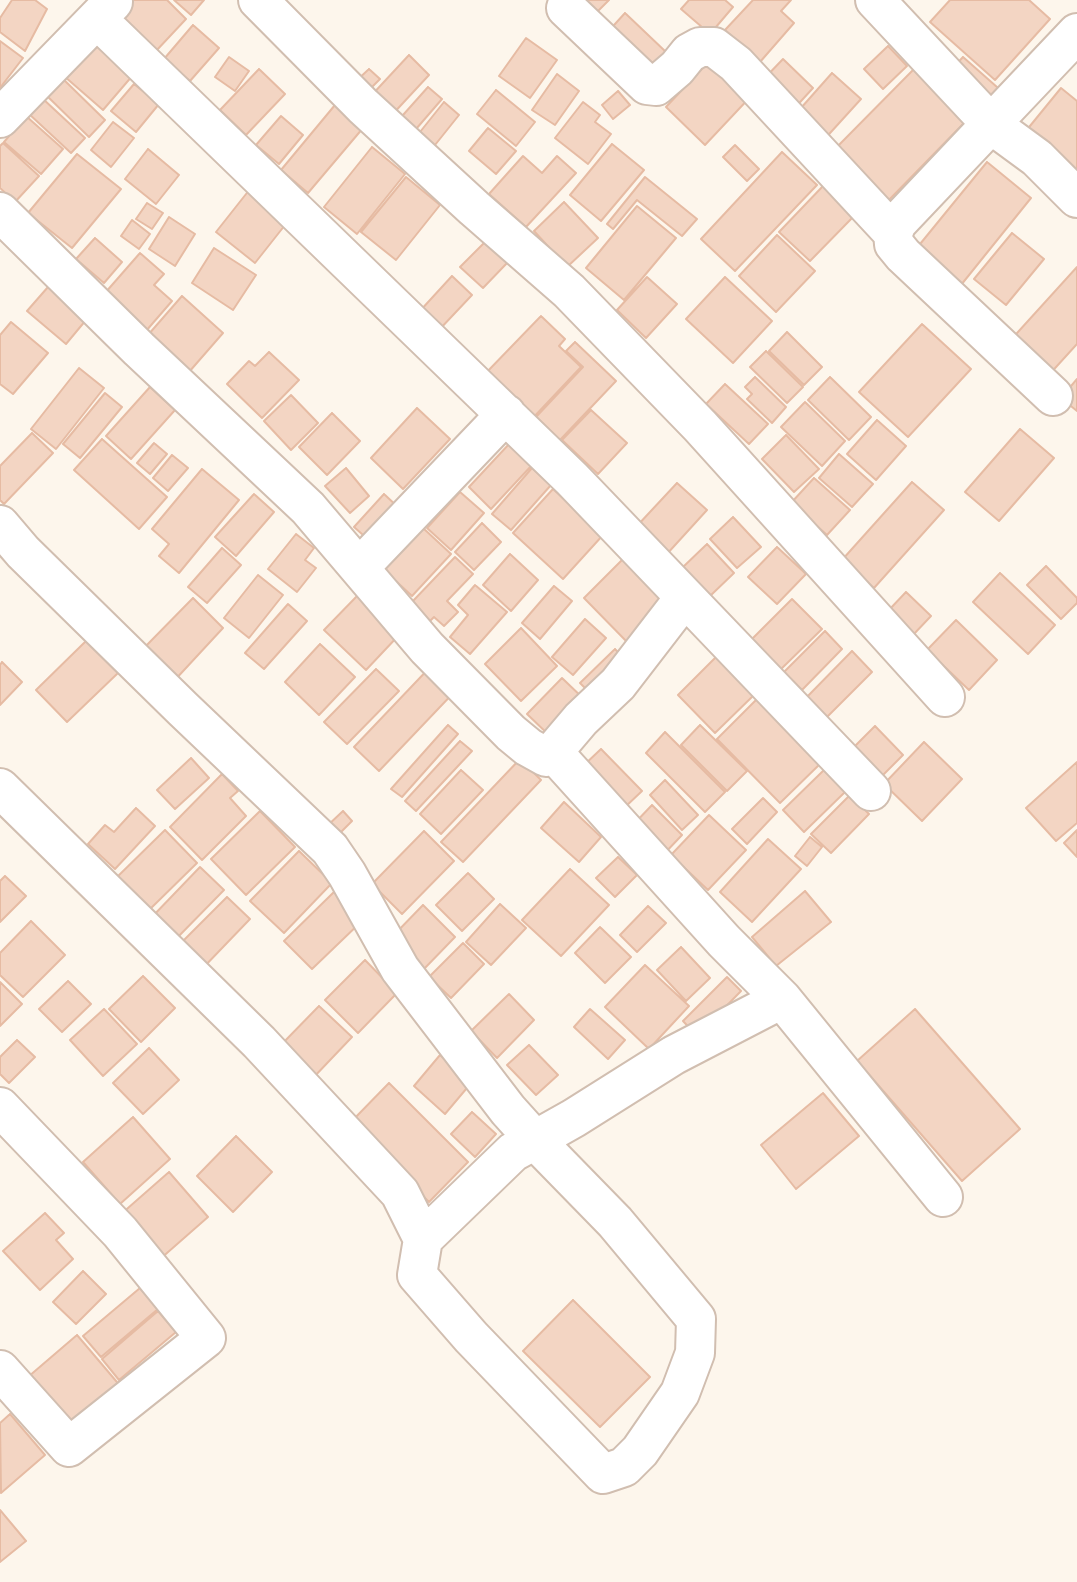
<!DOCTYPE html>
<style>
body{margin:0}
canvas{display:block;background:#fdf6ec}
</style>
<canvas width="1077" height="1582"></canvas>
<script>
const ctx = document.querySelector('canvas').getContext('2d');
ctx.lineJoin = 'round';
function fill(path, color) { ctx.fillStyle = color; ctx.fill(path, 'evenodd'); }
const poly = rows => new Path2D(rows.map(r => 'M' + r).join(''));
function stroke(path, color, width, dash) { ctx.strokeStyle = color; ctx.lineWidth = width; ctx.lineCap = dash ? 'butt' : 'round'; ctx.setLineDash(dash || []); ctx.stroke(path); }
const building = poly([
 [12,0,35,0,47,9,25,51,0,32,0,18,12,0],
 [131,0,167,0,186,19,156,51,118,14,131,0],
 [174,0,204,0,191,15,174,0],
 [580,0,609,0,595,14,580,0],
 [689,0,725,0,733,7,710,34,681,9,689,0],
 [753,0,791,0,781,11,794,23,760,62,725,30,753,0],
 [950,0,1029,0,1050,19,995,80,930,22,950,0],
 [625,13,666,52,645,74,605,35,625,13],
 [193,25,219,48,190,81,164,59,193,25],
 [526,38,557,60,530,98,499,76,526,38],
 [0,41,23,58,0,88,0,41],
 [94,41,133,75,103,110,64,76,94,41],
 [888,46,907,66,883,89,864,69,888,46],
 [409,55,429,75,390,117,369,98,409,55],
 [714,56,753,94,705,145,666,107,714,56],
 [229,57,249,71,235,91,215,77,229,57],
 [963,57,1006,95,993,109,951,70,963,57],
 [783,59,813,88,791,112,759,84,783,59],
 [259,69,285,94,246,135,220,110,259,69],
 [369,69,380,79,365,94,354,83,369,69],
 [914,69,966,121,885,204,832,152,914,69],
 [832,73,861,99,821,143,793,117,832,73],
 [557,74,579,91,555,125,532,110,557,74],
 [61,77,105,120,89,137,45,94,61,77],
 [134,84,159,104,136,132,111,111,134,84],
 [428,87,442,99,410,136,395,124,428,87],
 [1061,88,1077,101,1077,173,1021,137,1061,88],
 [496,90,535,122,516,146,477,114,496,90],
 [618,91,630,105,613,119,602,105,618,91],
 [42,98,85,138,71,153,28,113,42,98],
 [444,102,459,115,427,155,412,142,444,102],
 [583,102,600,115,595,122,611,134,588,164,555,138,583,102],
 [335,105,363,128,308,193,281,170,335,105],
 [26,116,63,149,41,174,4,142,26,116],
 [281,116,303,135,279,164,256,145,281,116],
 [113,122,134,138,111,167,91,150,113,122],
 [488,128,516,151,496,174,469,151,488,128],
 [3,143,39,176,15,202,0,188,0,146,3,143],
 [612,144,644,170,601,221,570,195,612,144],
 [735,145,759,169,747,181,723,157,735,145],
 [372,147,405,174,357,234,324,207,372,147],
 [148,149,179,175,156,204,125,179,148,149],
 [782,152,817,185,735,271,701,239,782,152],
 [77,154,121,189,72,248,28,213,77,154],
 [523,156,542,173,557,156,576,173,526,227,489,194,523,156],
 [987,162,1031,198,961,285,916,249,987,162],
 [406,177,440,205,396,260,361,232,406,177],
 [645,177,697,219,682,236,637,200,613,229,607,224,645,177],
 [823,186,854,216,810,261,779,232,823,186],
 [250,189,289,220,255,263,216,232,250,189],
 [564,202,598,238,567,267,534,231,564,202],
 [147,203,163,213,152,229,136,219,147,203],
 [637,206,676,238,624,300,586,268,637,206],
 [169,217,195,234,175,266,149,249,169,217],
 [132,220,150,234,139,249,121,236,132,220],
 [1012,233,1044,259,1006,305,974,279,1012,233],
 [777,235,815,271,776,312,739,276,777,235],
 [95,238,122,262,104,283,76,259,95,238],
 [486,241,508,262,483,288,460,267,486,241],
 [214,248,256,275,233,310,192,283,214,248],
 [140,253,164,274,154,285,172,301,146,331,105,293,140,253],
 [1077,267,1077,344,1047,377,1008,343,1077,267],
 [452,276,472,295,438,331,419,312,452,276],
 [647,277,677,304,646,338,617,310,647,277],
 [725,277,772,321,733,363,686,319,725,277],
 [48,287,86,320,66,344,27,311,48,287],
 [182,296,223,333,189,372,148,335,182,296],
 [541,316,565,339,559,346,581,367,531,420,484,375,541,316],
 [11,322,48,353,13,394,0,384,0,335,11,322],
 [922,324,971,369,908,437,859,392,922,324],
 [787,332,822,367,804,385,769,351,787,332],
 [575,342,616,381,560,440,536,417,583,367,566,351,575,342],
 [766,351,803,387,787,403,750,367,766,351],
 [269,352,299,380,262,418,227,384,249,361,255,366,269,352],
 [79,368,104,388,56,449,31,429,79,368],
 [755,377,786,407,772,423,747,399,752,394,745,387,755,377],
 [830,377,871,417,849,440,808,400,830,377],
 [1077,379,1077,411,1061,398,1077,379],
 [725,384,768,424,749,444,706,404,725,384],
 [150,387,175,410,131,459,106,436,150,387],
 [105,393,122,407,80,458,63,444,105,393],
 [291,395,318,423,291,450,264,421,291,395],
 [805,402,845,441,822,466,781,427,805,402],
 [417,408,450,439,403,489,371,458,417,408],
 [591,410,627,443,598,474,562,440,591,410],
 [332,413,360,441,327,475,299,447,332,413],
 [877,420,906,446,876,480,847,454,877,420],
 [1020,429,1054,458,999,521,965,492,1020,429],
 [32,433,53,453,4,504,0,500,0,466,32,433],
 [786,435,819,469,794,492,762,459,786,435],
 [102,439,167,497,139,529,74,470,102,439],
 [154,443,167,454,150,474,137,463,154,443],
 [510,443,533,464,491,509,469,487,510,443],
 [839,454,873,484,852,507,819,478,839,454],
 [172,455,188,468,168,491,153,478,172,455],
 [346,468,369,496,350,513,325,486,346,468],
 [532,468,551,485,511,530,492,514,532,468],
 [202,469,239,500,179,573,159,556,169,544,152,529,202,469],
 [814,478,850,510,827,535,791,503,814,478],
 [912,482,944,510,874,588,842,560,912,482],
 [677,483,707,510,666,555,636,527,677,483],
 [553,489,603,535,563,579,513,533,553,489],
 [460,492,484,513,451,550,427,528,460,492],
 [254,494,274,512,236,556,215,537,254,494],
 [384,494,401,510,371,542,354,527,384,494],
 [733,517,761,547,737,568,710,539,733,517],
 [482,523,501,542,474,570,455,552,482,523],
 [423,528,451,554,412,596,384,570,423,528],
 [296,534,314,548,305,560,316,568,297,592,268,569,296,534],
 [707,544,734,573,709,597,682,568,707,544],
 [777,547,806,574,777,604,748,577,777,547],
 [222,548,241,565,207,603,188,587,222,548],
 [510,554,538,580,511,611,483,585,510,554],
 [455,557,473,574,447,601,458,612,444,626,434,617,430,621,412,602,455,557],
 [624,558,670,604,630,645,584,598,624,558],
 [1046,566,1077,598,1077,603,1061,619,1027,585,1046,566],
 [1000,573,1055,625,1028,654,973,602,1000,573],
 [258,575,283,595,249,638,224,618,258,575],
 [475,585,507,612,470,654,450,637,468,615,458,605,475,585],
 [554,586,572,601,540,639,522,623,554,586],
 [906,592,931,616,913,635,888,611,906,592],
 [358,595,399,635,366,670,324,630,358,595],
 [193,598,223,628,173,682,141,651,193,598],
 [792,599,822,629,776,674,747,644,792,599],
 [288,604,307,621,264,669,245,653,288,604],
 [585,619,606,638,573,675,552,657,585,619],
 [956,620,997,660,969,690,927,650,956,620],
 [521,628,557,666,521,701,485,664,521,628],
 [825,631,842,649,802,690,784,672,825,631],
 [86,641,118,673,67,722,36,690,86,641],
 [320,644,355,677,319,715,285,682,320,644],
 [615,649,628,663,594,697,580,683,615,649],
 [852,651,872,672,823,721,803,701,852,651],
 [718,655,756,693,715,733,678,695,718,655],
 [2,662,22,682,0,705,0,665,2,662],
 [434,663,459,687,379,771,354,747,434,663],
 [376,669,399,691,347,744,324,722,376,669],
 [562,678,587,702,552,738,527,714,562,678],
 [759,697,822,762,780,803,717,739,759,697],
 [448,725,458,734,402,797,391,789,448,725],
 [700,725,747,771,727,791,681,745,700,725],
 [875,726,903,755,881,777,853,748,875,726],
 [665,732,725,792,705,812,646,753,665,732],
 [460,741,472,751,416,811,405,801,460,741],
 [924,742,962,779,922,821,884,784,924,742],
 [601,749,642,791,623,809,582,767,601,749],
 [191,758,209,778,175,809,157,790,191,758],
 [520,759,541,780,463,862,441,842,520,759],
 [1077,762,1077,823,1056,841,1026,808,1077,762],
 [461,770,483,790,441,834,420,814,461,770],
 [824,770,845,792,804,832,783,810,824,770],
 [222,774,238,791,230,798,246,816,202,860,170,827,222,774],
 [665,780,698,815,682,830,650,795,665,780],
 [850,795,869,814,831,853,811,834,850,795],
 [763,798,777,812,747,844,732,829,763,798],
 [564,802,601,837,579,862,541,828,564,802],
 [652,805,682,835,662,856,632,826,652,805],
 [136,808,155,826,115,869,88,844,105,825,114,832,136,808],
 [260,811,295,847,246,895,211,859,260,811],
 [343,811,352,821,335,838,326,827,343,811],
 [709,815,746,850,708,890,671,855,709,815],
 [165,830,197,863,145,914,113,881,165,830],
 [1077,830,1077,857,1064,843,1077,830],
 [424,831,454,861,402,914,372,884,424,831],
 [810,837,822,847,807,866,795,856,810,837],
 [768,839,801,869,752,922,720,892,768,839],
 [299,851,332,883,284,933,250,901,299,851],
 [618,857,637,875,615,897,596,878,618,857],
 [200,867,224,890,173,942,150,919,200,867],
 [570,869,609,905,561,956,522,920,570,869],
 [468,873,494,899,462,931,436,905,468,873],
 [5,876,26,896,0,922,0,881,5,876],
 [336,890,364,919,312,969,284,941,336,890],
 [805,891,831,922,776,966,752,937,805,891],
 [227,897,250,919,200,971,176,948,227,897],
 [500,904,526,928,491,965,466,942,500,904],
 [423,905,455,937,423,970,391,938,423,905],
 [648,906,666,923,637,952,620,935,648,906],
 [31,921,65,955,23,997,0,975,0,953,31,921],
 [600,927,631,957,605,983,575,953,600,927],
 [463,943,484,964,451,998,429,977,463,943],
 [681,947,710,978,686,1001,657,970,681,947],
 [365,960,397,993,358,1033,325,1000,365,960],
 [645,965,689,1006,649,1049,605,1007,645,965],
 [143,976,175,1008,141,1042,109,1009,143,976],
 [727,977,741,991,697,1036,683,1021,727,977],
 [68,981,91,1004,62,1032,39,1009,68,981],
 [0,982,22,1004,0,1026,0,982],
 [509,994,534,1020,497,1058,471,1031,509,994],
 [319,1006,352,1037,312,1079,279,1047,319,1006],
 [104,1009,137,1044,103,1076,70,1040,104,1009],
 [590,1009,625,1040,608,1059,574,1027,590,1009],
 [915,1009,1020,1129,962,1181,857,1061,915,1009],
 [17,1040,35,1057,9,1083,0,1074,0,1057,17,1040],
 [529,1045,558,1075,536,1095,507,1065,529,1045],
 [149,1048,179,1080,143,1114,113,1083,149,1048],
 [440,1055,472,1082,445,1114,414,1086,440,1055],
 [389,1083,468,1162,429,1202,350,1123,389,1083],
 [823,1093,859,1136,796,1189,761,1145,823,1093],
 [472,1112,496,1134,475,1157,451,1134,472,1112],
 [133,1117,170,1159,120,1204,83,1162,133,1117],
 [236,1136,272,1172,233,1212,197,1176,236,1136],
 [169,1172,208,1217,159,1260,120,1215,169,1172],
 [45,1213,64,1233,56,1240,73,1259,40,1290,3,1251,45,1213],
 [83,1271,106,1294,76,1324,53,1302,83,1271],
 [140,1288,158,1309,101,1357,83,1336,140,1288],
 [573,1300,650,1377,600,1427,523,1351,573,1300],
 [158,1311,176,1332,119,1380,102,1359,158,1311],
 [77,1335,122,1388,73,1430,28,1377,77,1335],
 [10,1414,45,1455,1,1493,0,1423,10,1414],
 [0,1510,26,1541,0,1562,0,1510]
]);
const minor = poly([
 [258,0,363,106,474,208,569,291,700,426,945,697],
 [875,0,992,125,1037,158,1077,198],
 [566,8,647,85,656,86,677,68,689,53,700,47,714,47,736,64,893,233],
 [97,19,572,479,871,791],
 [0,118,113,2],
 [0,212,139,349,308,508,427,648,511,733,528,747,546,757,553,752,581,719,618,684,685,597],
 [1053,396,903,255,894,244,893,233,897,223,1077,33],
 [0,525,23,552,183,709,330,849,347,874,400,969,508,1110,535,1140,615,1222,696,1319,695,1353,680,1393,640,1451,624,1467,603,1474,471,1337,417,1275,423,1239,513,1152,535,1140,574,1118,674,1055,782,999],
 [359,568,506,414],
 [553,752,724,941,782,999,943,1197],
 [0,788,259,1042,400,1193,423,1239],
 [0,1107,120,1232,206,1338,69,1447,0,1370]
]);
fill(building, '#f3d5c3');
stroke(building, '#e6bba3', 2);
stroke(minor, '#d1beb0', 42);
stroke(minor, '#fff', 38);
</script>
